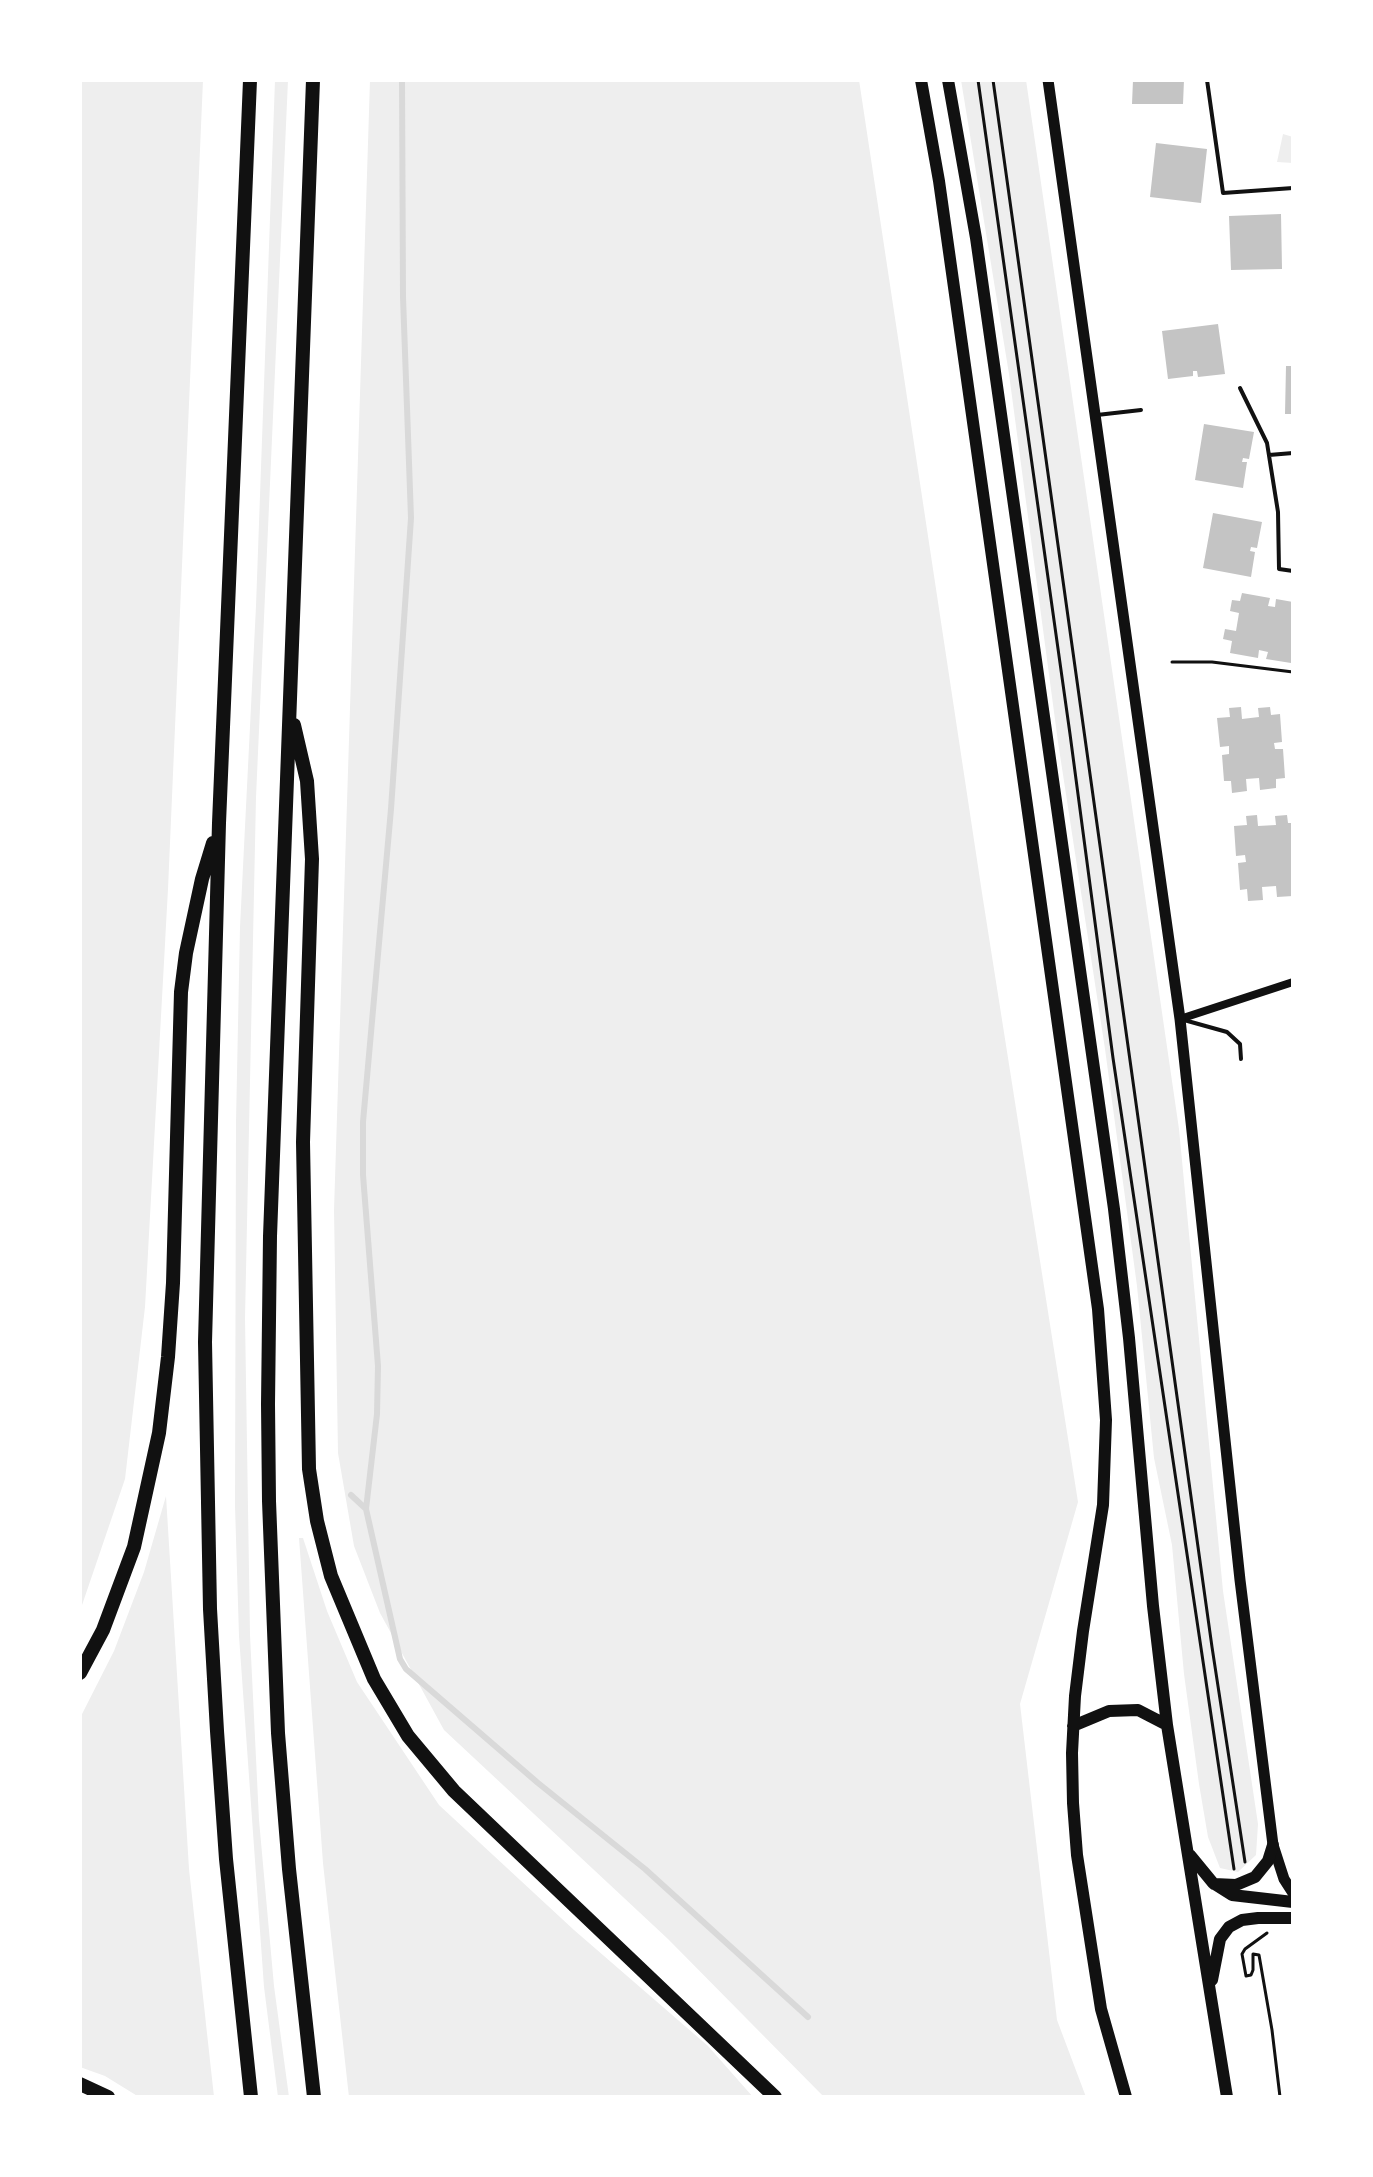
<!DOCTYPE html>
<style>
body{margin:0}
#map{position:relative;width:1373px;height:2177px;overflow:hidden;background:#fff;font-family:"IBM Plex Sans",sans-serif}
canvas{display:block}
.frame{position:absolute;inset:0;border:82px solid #fff;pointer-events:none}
</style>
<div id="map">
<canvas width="1373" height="2177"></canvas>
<div class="frame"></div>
</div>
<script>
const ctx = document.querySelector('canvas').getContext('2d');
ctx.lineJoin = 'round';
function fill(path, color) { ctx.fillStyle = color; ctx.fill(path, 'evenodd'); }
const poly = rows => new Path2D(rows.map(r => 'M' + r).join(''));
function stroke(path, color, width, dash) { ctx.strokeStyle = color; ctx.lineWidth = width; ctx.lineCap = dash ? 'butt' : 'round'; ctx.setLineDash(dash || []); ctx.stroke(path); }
const green = poly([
 [80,80,203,80,168,889,145,1307,125,1479,80,1611],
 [275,80,288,80,256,797,245,1318,250,1635,259,1820,274,1986,289,2097,278,2097,264,1987,239,1636,235,1506,236,1122,240,927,256,606],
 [370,80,859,80,982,893,1078,1502,1020,1704,1057,2020,1086,2097,824,2097,668,1939,444,1730,380,1613,354,1546,338,1453,334,1210],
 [961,80,1026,80,1179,1129,1223,1591,1258,1824,1256,1855,1238,1872,1220,1868,1208,1837,1199,1784,1184,1674,1172,1545,1154,1458,1137,1286,1105,1049,1058,742,1009,374],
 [1283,134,1293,137,1293,163,1277,162],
 [166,1496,189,1869,214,2097,139,2097,105,2076,80,2067,80,1718,114,1651,144,1572],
 [299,1538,303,1538,327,1611,357,1682,439,1805,574,1930,708,2046,753,2097,349,2097,323,1863]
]);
const stream = poly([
 [402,80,403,297,411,518,391,809,363,1122,363,1175,378,1366,377,1414,366,1509,400,1659,406,1669,538,1783,645,1869,808,2017],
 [351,1495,366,1509]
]);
const building = poly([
 [1133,80,1184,80,1183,104,1132,104],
 [1156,143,1207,149,1201,203,1150,197],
 [1281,214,1282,269,1231,270,1229,216],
 [1218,324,1225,374,1198,377,1197,371,1193,371,1193,376,1168,379,1162,331],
 [1286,366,1293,366,1293,414,1285,414],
 [1204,424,1254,432,1249,459,1243,458,1242,462,1247,462,1243,488,1195,480],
 [1213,513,1262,522,1257,548,1251,547,1250,551,1255,552,1251,577,1203,568],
 [1242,593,1270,598,1268,606,1275,607,1276,599,1293,602,1291,663,1266,659,1268,652,1259,650,1258,658,1230,653,1232,641,1223,639,1225,629,1236,631,1239,613,1230,611,1232,600,1240,601],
 [1241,707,1242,719,1259,717,1258,708,1270,707,1271,715,1280,714,1282,742,1274,743,1275,749,1283,749,1285,778,1276,779,1276,788,1260,790,1259,778,1246,779,1247,791,1232,793,1231,781,1224,781,1222,755,1229,754,1229,746,1220,747,1217,718,1230,717,1229,708],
 [1257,815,1258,826,1276,825,1275,816,1287,815,1288,823,1293,823,1293,896,1277,897,1276,886,1262,887,1263,900,1248,901,1247,889,1240,890,1238,863,1246,862,1245,855,1236,856,1234,826,1247,825,1246,816]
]);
const path = poly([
 [978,80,1070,734,1113,1058,1234,1869],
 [993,80,1212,1647,1245,1862],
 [1172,662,1212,662,1293,672],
 [1267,1933,1245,1949,1242,1954,1246,1976,1251,1975,1253,1970,1253,1954,1259,1955,1272,2030,1280,2097]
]);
const service = poly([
 [1207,80,1223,193,1293,188],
 [1240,388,1267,443,1278,512,1279,569,1293,571],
 [1097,415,1141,410],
 [1269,455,1293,453],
 [1184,1020,1227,1032,1240,1044,1241,1059]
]);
const minor = poly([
 [1180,1019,1293,982]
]);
const secondary = poly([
 [1048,80,1180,1019,1240,1580,1273,1845,1284,1879,1293,1893]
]);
const primary = poly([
 [921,80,939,181,1098,1309,1106,1420,1103,1505,1083,1631,1075,1696,1072,1753,1073,1803,1077,1855,1101,2009,1126,2097],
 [948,80,976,238,1114,1209,1129,1338,1153,1606,1167,1725,1227,2097],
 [1073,1726,1109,1711,1138,1710,1167,1725],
 [1190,1855,1213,1883,1232,1895,1293,1902],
 [1214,1884,1236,1885,1255,1877,1268,1861,1273,1845],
 [1212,1980,1220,1939,1229,1927,1242,1920,1258,1918,1293,1918]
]);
const motorway = poly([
 [250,80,219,823,205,1342,210,1609,217,1731,226,1859,251,2097],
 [313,80,270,1236,268,1404,269,1501,278,1733,289,1869,314,2097],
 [294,725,307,781,312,859,303,1142,309,1469,317,1521,331,1576,374,1679,408,1736,454,1791,775,2097],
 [80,1673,103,1630,134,1547,159,1433,168,1357,173,1283,181,992,186,953,202,879,213,843],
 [80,2084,108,2097]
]);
fill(green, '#eee');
stroke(stream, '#d9d9d9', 6);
fill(building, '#c4c4c4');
stroke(path, '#111', 3);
stroke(service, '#111', 4);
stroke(minor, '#111', 8);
stroke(secondary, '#111', 11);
stroke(primary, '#111', 12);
stroke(motorway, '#111', 14);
</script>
